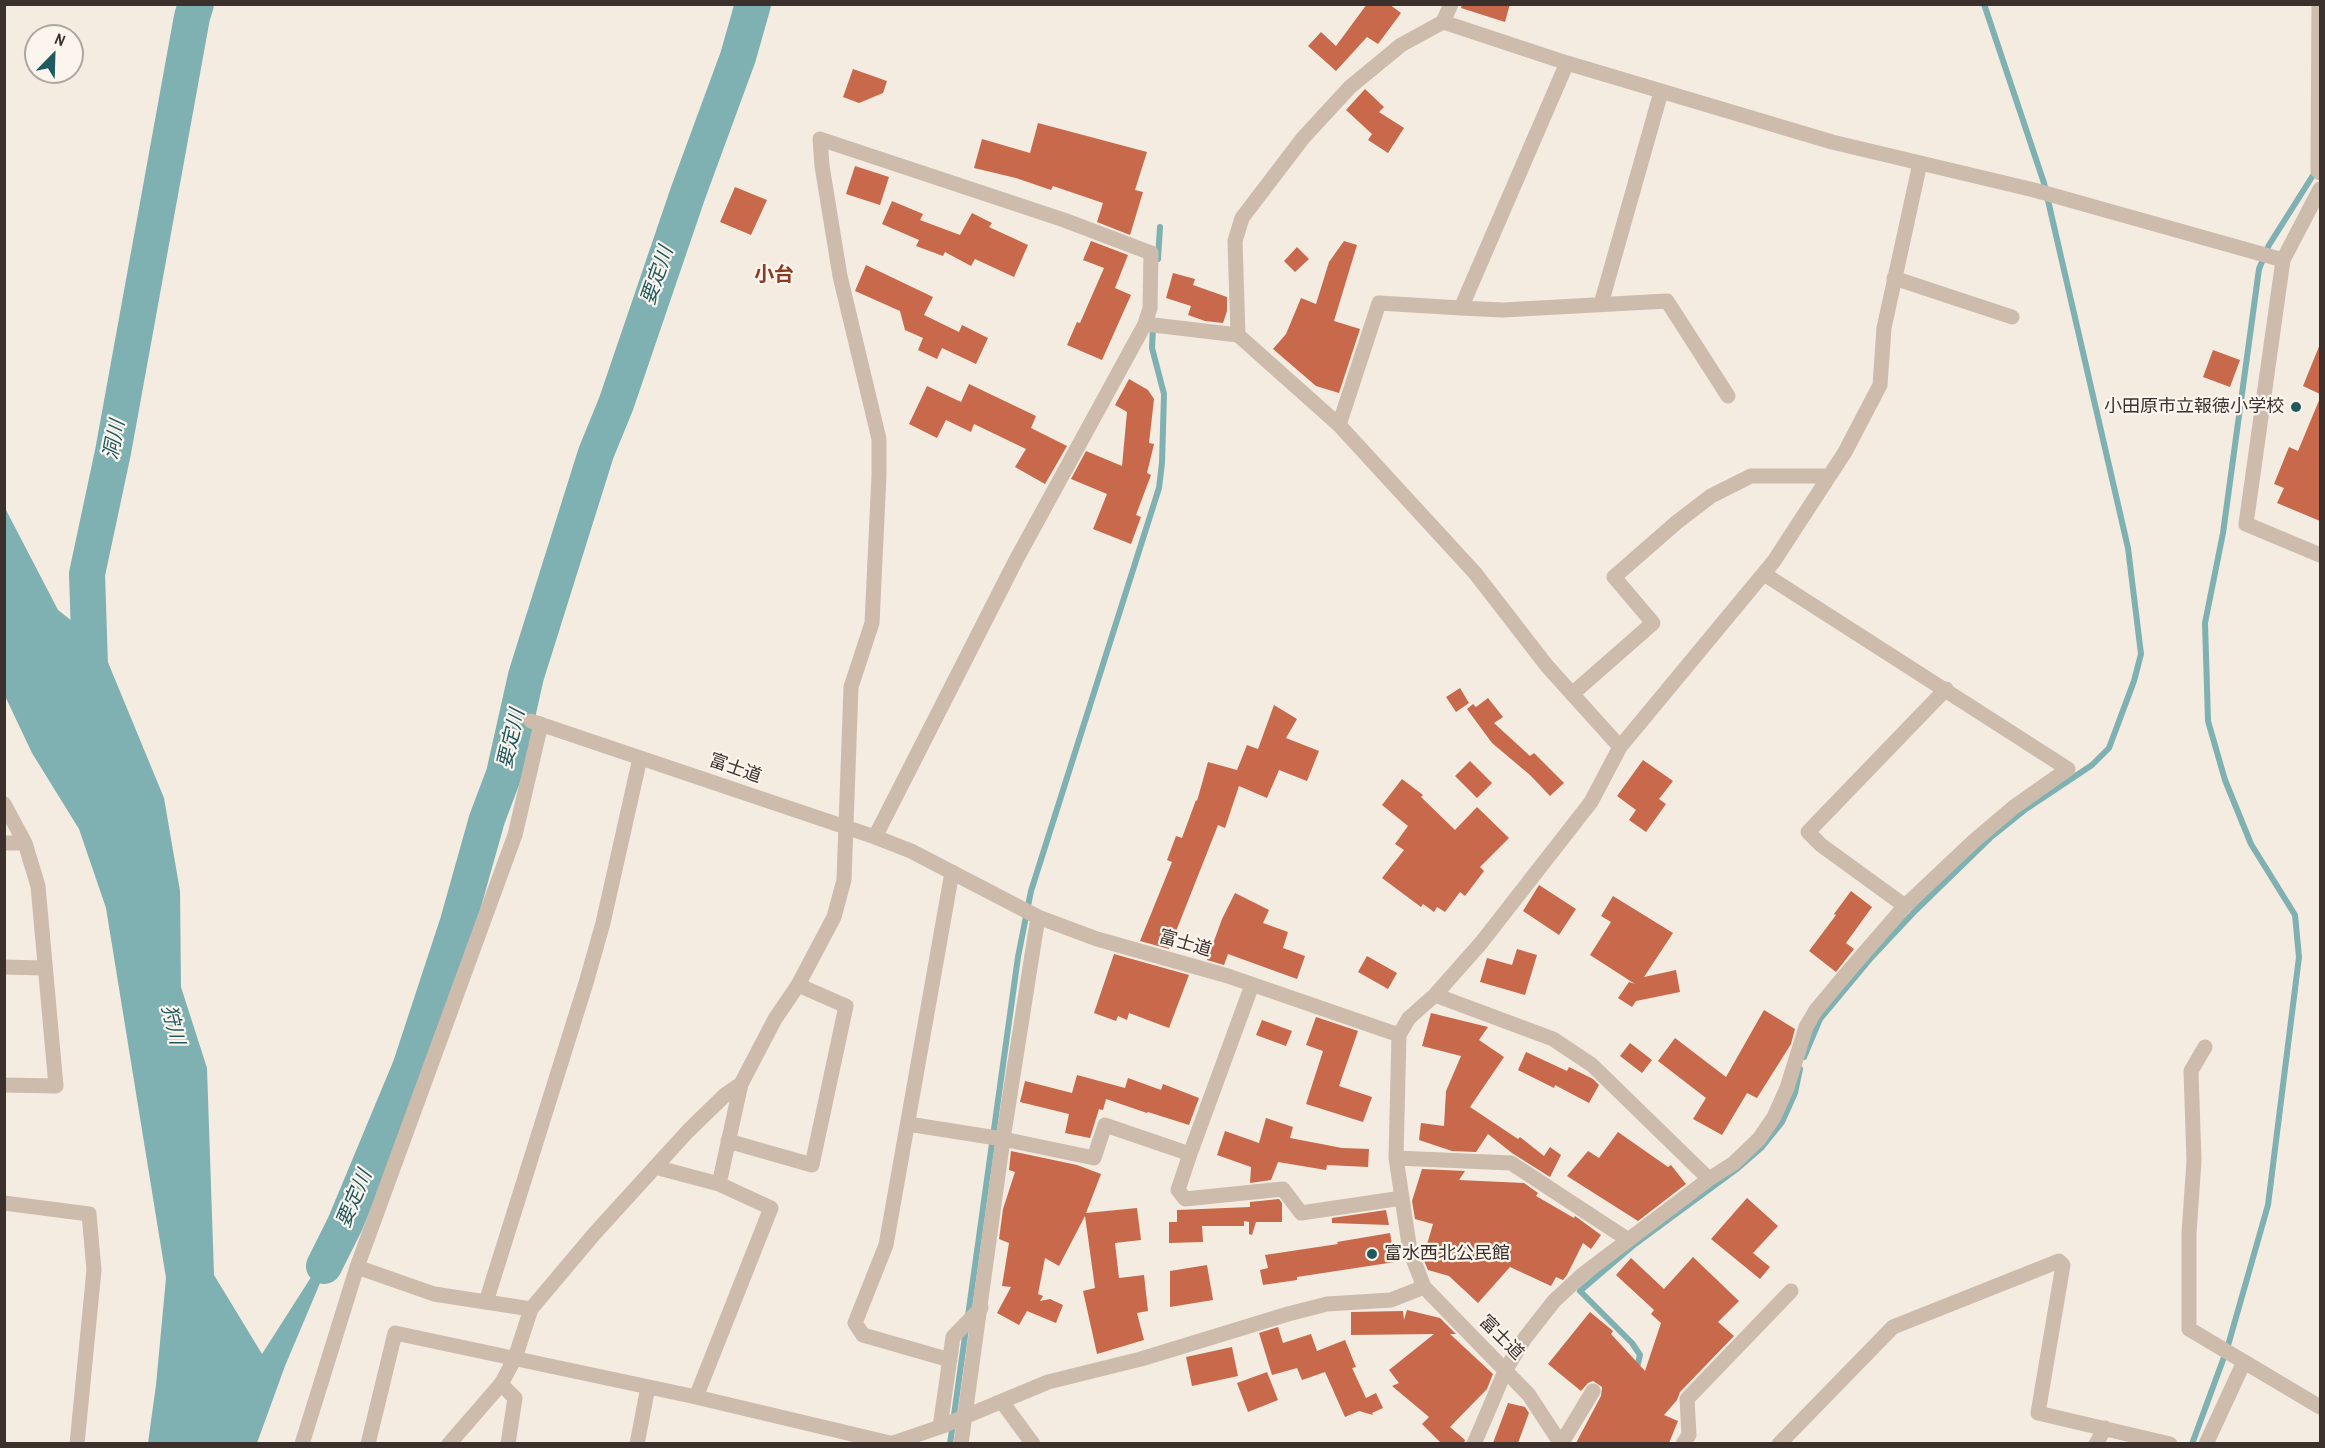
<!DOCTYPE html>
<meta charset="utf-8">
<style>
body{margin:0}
#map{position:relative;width:2325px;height:1448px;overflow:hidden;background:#f4ebe1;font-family:"Archivo Narrow",sans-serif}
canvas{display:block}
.frame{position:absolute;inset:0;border:6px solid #3b302b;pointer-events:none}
.north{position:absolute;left:24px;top:24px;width:60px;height:60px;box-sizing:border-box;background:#fbf5ee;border:2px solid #aea6a0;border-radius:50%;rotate:23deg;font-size:16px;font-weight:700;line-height:24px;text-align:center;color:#3b302b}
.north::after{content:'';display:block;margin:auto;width:21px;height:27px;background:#1f5a5e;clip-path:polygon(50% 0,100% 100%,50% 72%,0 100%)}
</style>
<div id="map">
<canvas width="2325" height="1448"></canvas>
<div class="frame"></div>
<div class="north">N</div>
</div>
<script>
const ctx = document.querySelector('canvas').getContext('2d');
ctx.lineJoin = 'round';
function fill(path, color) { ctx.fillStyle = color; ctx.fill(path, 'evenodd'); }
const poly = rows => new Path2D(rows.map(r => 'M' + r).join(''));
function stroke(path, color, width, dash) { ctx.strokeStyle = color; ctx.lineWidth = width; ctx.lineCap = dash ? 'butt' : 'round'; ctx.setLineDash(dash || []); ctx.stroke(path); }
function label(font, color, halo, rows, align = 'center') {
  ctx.font = font + ' "Archivo Narrow","Noto Sans JP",sans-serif'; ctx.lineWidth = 4.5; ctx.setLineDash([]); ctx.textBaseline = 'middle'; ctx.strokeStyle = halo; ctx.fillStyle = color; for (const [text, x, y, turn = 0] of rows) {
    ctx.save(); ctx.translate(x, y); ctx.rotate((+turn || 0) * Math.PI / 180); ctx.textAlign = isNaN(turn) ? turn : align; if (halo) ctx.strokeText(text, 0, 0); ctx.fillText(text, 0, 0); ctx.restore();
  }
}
const water = poly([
 [5,508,58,610,100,643,164,798,180,891,181,987,207,1068,214,1275,262,1354,345,1224,285,1366,257,1443,148,1443,156,1385,166,1278,106,908,79,829,32,753,5,696]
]);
const stream = poly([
 [1158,259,1160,227],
 [1804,1057,1820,1019,1870,959,1916,910,1990,838,2026,809,2092,765,2109,748,2134,681,2141,654,2128,548,2044,183,1984,4],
 [968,1316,1018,957,1031,891,1159,488,1162,463,1164,394,1152,348,1153,327],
 [1636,1371,1640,1355,1632,1343,1580,1291,1635,1244,1738,1168,1761,1148,1782,1122,1795,1093,1800,1069],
 [950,1444,966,1329],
 [2192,1444,2227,1349,2268,1205,2299,957,2295,915,2251,844,2225,780,2208,721,2205,623,2223,533,2259,269,2269,245,2317,169]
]);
const river = poly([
 [94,683,90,665,87,574,113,452,192,17,196,4],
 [324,1266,345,1224,410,1068,458,922,487,819,504,774,526,676,596,453,616,404,688,193,738,57,753,4]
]);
const building = poly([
 [1367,4,1389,4,1401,13,1378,44,1367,37,1336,71,1308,46,1321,32,1336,46],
 [1462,4,1510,4,1505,22,1461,8],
 [853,69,887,81,883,93,859,103,843,97],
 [1365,89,1384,107,1379,112,1404,128,1388,153,1368,140,1372,134,1346,110],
 [1038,123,1147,152,1135,190,1143,192,1130,235,1097,222,1103,203,1053,186,1051,190,1016,178,974,168,982,139,1030,153],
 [855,166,889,177,880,205,846,194],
 [735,187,767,200,751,235,720,222],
 [892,201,923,214,920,220,960,235,972,213,992,223,989,227,1028,245,1014,277,975,259,971,266,945,252,943,256,916,246,919,240,882,224],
 [1091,241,1128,255,1115,288,1131,295,1102,360,1067,345,1077,322,1080,323,1104,268,1083,260],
 [1344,241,1357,245,1334,321,1360,329,1339,393,1316,386,1273,349,1286,334,1301,298,1316,304,1329,262],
 [1297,247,1309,259,1295,272,1284,261],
 [866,265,933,297,924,315,959,332,962,325,988,338,976,364,942,348,937,359,918,350,923,338,905,330,900,311,855,291],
 [1173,273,1195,279,1193,285,1227,297,1227,311,1223,323,1205,321,1188,315,1191,306,1166,298],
 [2320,344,2320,394,2303,386],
 [2213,350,2240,360,2230,387,2203,377],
 [1129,379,1148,390,1154,399,1149,443,1154,444,1147,473,1151,475,1136,515,1141,517,1131,544,1093,529,1107,494,1071,479,1086,451,1122,466,1127,412,1115,405],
 [969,384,1036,416,1031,428,1067,446,1045,484,1015,467,1026,449,974,424,971,432,946,420,937,438,909,424,927,386,961,402],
 [2320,398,2320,521,2277,503,2284,488,2274,484,2289,447,2298,451],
 [1460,688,1469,703,1456,712,1446,697],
 [1488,698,1503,717,1494,723,1530,756,1534,753,1564,783,1550,796,1530,775,1492,743,1467,709,1473,704,1476,707],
 [1274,705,1297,719,1286,738,1319,751,1307,781,1279,770,1267,798,1239,786,1225,828,1218,825,1169,949,1140,941,1172,862,1167,860,1176,836,1182,838,1196,800,1197,801,1208,762,1237,770,1247,745,1258,749],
 [1643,760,1673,781,1659,799,1666,804,1646,832,1629,820,1636,810,1617,796],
 [1470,761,1492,783,1477,798,1455,776],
 [1402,779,1423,795,1421,797,1455,830,1477,807,1509,838,1480,867,1484,871,1465,896,1460,892,1445,912,1437,907,1434,912,1423,904,1421,907,1382,878,1404,850,1395,844,1408,826,1382,805],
 [1539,885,1576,909,1559,935,1523,911],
 [1851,891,1872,907,1846,943,1854,949,1836,972,1809,951,1836,915,1834,914],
 [1235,893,1269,910,1263,923,1288,932,1283,948,1305,956,1297,979,1228,954,1224,965,1207,960,1222,919],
 [1613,896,1673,933,1644,977,1676,970,1680,992,1636,1001,1632,1007,1618,998,1629,982,1635,984,1590,955,1611,922,1601,916],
 [1517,949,1537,955,1525,995,1480,982,1487,958,1512,965],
 [1114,954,1189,975,1169,1028,1129,1013,1127,1020,1118,1016,1116,1021,1094,1013],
 [1367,956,1397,973,1388,989,1358,972],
 [1764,1010,1795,1029,1791,1044,1757,1098,1747,1093,1722,1135,1693,1119,1706,1098,1658,1061,1675,1038,1726,1077],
 [1431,1013,1488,1027,1479,1040,1504,1057,1470,1107,1518,1139,1520,1137,1544,1156,1550,1147,1561,1155,1550,1177,1512,1153,1488,1134,1476,1152,1452,1151,1419,1140,1421,1123,1444,1126,1446,1091,1461,1056,1422,1046],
 [1316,1017,1358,1031,1339,1086,1372,1097,1363,1122,1306,1104,1323,1051,1306,1045],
 [1262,1020,1292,1031,1286,1046,1256,1035],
 [1630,1043,1652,1060,1642,1073,1620,1056],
 [1526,1052,1567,1071,1569,1067,1593,1079,1599,1085,1589,1103,1555,1085,1554,1088,1518,1070],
 [1077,1075,1125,1088,1128,1078,1161,1090,1163,1084,1199,1098,1189,1125,1148,1112,1147,1113,1106,1099,1103,1110,1099,1109,1090,1138,1065,1133,1069,1114,1020,1102,1025,1081,1072,1093],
 [1266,1118,1293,1127,1290,1138,1342,1148,1369,1149,1368,1167,1327,1165,1326,1170,1278,1162,1271,1180,1250,1183,1251,1167,1217,1155,1225,1131,1259,1143],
 [1618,1132,1668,1167,1671,1165,1686,1184,1638,1221,1567,1176,1588,1151,1599,1158],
 [1011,1151,1077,1165,1101,1174,1086,1213,1137,1208,1141,1240,1115,1243,1119,1278,1144,1275,1148,1311,1137,1313,1144,1340,1097,1354,1083,1291,1095,1288,1085,1216,1059,1266,1045,1258,1038,1294,1043,1296,1040,1301,1050,1299,1063,1305,1056,1323,1027,1311,1019,1325,997,1313,1011,1287,1002,1286,1009,1243,999,1239,1003,1209,1015,1172,1009,1170],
 [1422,1169,1465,1171,1459,1180,1524,1183,1538,1193,1536,1196,1574,1218,1575,1216,1601,1235,1591,1249,1583,1243,1567,1275,1563,1280,1556,1277,1551,1286,1510,1267,1478,1303,1449,1276,1428,1270,1423,1258,1433,1224,1415,1219,1412,1201],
 [1747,1198,1778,1226,1753,1253,1770,1267,1760,1279,1711,1239],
 [1279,1199,1282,1203,1282,1222,1256,1222,1252,1235,1249,1234,1249,1222,1244,1221,1244,1226,1202,1226,1203,1242,1169,1243,1169,1222,1177,1222,1177,1210,1250,1207,1250,1202],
 [1386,1210,1389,1225,1332,1223,1332,1218],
 [1390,1233,1395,1262,1297,1277,1297,1280,1263,1285,1260,1270,1268,1268,1265,1255,1338,1244,1337,1242],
 [1693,1257,1739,1301,1718,1322,1734,1336,1680,1392,1677,1400,1664,1415,1678,1421,1669,1443,1576,1443,1601,1396,1602,1387,1593,1381,1588,1383,1581,1391,1548,1364,1590,1312,1613,1331,1611,1334,1645,1371,1661,1323,1651,1314,1654,1310,1616,1275,1631,1258,1664,1289],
 [1207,1265,1213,1300,1170,1307,1170,1271],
 [1407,1310,1440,1318,1456,1334,1450,1334,1493,1374,1487,1389,1450,1427,1465,1440,1464,1443,1441,1443,1422,1424,1429,1417,1392,1386,1399,1383,1389,1370,1434,1334,1351,1335,1351,1312,1403,1311,1404,1320],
 [1278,1327,1283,1343,1311,1334,1317,1351,1345,1340,1356,1367,1352,1368,1366,1398,1376,1393,1383,1408,1372,1413,1373,1415,1359,1411,1345,1417,1325,1372,1302,1380,1297,1368,1272,1375,1259,1333],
 [1232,1347,1238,1376,1192,1386,1186,1357],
 [1267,1372,1278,1400,1248,1412,1237,1383],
 [1508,1403,1525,1407,1529,1413,1518,1443,1493,1443]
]);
const minor = poly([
 [1451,4,1443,22,1567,63,1832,142,2034,190,2283,260,2320,189],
 [2319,4,2318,171,2320,173],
 [1443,22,1401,45,1350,87,1303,138,1242,218,1235,241,1238,335,1339,425,1475,573,1547,666,1620,747],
 [1567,63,1461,308,1503,310,1667,301,1728,396],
 [2283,260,2246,524,2320,555],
 [1894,278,2012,317],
 [1601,304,1661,92],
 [1145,324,1238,335],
 [1339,425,1379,303,1461,308],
 [1572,694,1653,623,1614,577,1677,522,1711,496,1751,476,1829,476],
 [531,721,875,837,911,851,1038,917,1097,939,1228,976,1399,1035,1396,1158,1410,1251,1424,1287,1529,1395,1561,1444],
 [4,804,25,843,38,886,56,1086,4,1085],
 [4,843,25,843],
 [1905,906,1821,845,1808,832,1946,689],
 [4,967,44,968],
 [1435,995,1553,1039,1592,1065,1709,1179],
 [1399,1035,1409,1018,1435,995,1481,943,1591,802,1620,747,1774,561,1845,452,1880,385,1884,328,1920,163],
 [2205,1047,2191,1071,2194,1161,2189,1233,2189,1329,2320,1407],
 [908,1124,1003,1139,1094,1158,1105,1125,1190,1154,1252,985],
 [728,1141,812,1165,846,1006,798,985],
 [1190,1154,1178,1190,1185,1199,1283,1189,1301,1213,1402,1198],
 [1396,1158,1511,1163,1627,1239],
 [655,1167,719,1184,771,1208,696,1397],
 [719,1184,741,1084],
 [4,1203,89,1214,94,1270,77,1444],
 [357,1267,434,1294,486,1302],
 [531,1309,486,1302,586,983,603,923,640,758],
 [950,1360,863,1335,855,1323,886,1245,952,872],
 [501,1384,515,1398,508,1444],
 [1002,1402,1033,1444],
 [940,1427,953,1337,981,1308],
 [302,1444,357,1267,515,835,541,724],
 [368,1444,395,1333,696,1397,890,1443],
 [449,1444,501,1384,515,1358,531,1309,595,1233,688,1131,725,1095,741,1084,775,1019,798,985,834,917,844,880,851,687,872,623,879,475,879,439,840,276,822,166,820,139,1064,220,1151,253,1150,308,1145,324,1016,560,875,837],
 [637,1444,648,1387],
 [890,1444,940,1427,1048,1382,1141,1359,1288,1314,1327,1304,1391,1300,1424,1287],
 [961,1444,1003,1139,1038,917],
 [1474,1444,1506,1369,1525,1338,1554,1301,1582,1275,1709,1179,1734,1163,1759,1139,1774,1117,1787,1088,1806,1027,1816,1010,1852,967,1905,906,1975,840,2014,807,2068,769,1764,574],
 [1561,1444,1593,1391],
 [1683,1444,1689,1435,1687,1399,1791,1291],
 [1779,1444,1893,1327,2059,1261,2063,1265,2038,1413,2170,1444],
 [2096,1444,2105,1428],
 [2206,1444,2244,1362]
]);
const markers = [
 [2296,407,6,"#1f5a5e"],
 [1372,1254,6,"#1f5a5e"]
];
const poiNames = [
 ["小田原市立報徳小学校",2284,407],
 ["富水西北公民館",1384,1254,"left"]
];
const streetNames = [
 ["富士道",735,769,19],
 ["富士道",1185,944,16],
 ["富士道",1501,1338,45]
];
const waterNames = [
 ["要定川",658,276,-71],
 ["洞川",115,440,-79],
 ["要定川",512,739,-77],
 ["狩川",172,1025,76],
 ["要定川",355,1199,-67]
];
const neighbourhoodNames = [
 ["小台",774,276]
];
fill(water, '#7fb0b2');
stroke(stream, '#7fb0b2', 6);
stroke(river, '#7fb0b2', 36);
fill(building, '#c8694b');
stroke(minor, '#cdbbac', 15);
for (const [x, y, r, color] of markers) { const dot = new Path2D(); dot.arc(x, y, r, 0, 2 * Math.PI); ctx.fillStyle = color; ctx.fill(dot); stroke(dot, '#fbf5ee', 2); }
label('18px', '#3b302b', '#fbf5ee', poiNames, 'right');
label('18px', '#3b302b', '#fbf5ee', streetNames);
label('italic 20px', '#1f5a5e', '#fbf5ee', waterNames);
label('bold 20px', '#8c3b22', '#fbf5ee', neighbourhoodNames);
</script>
